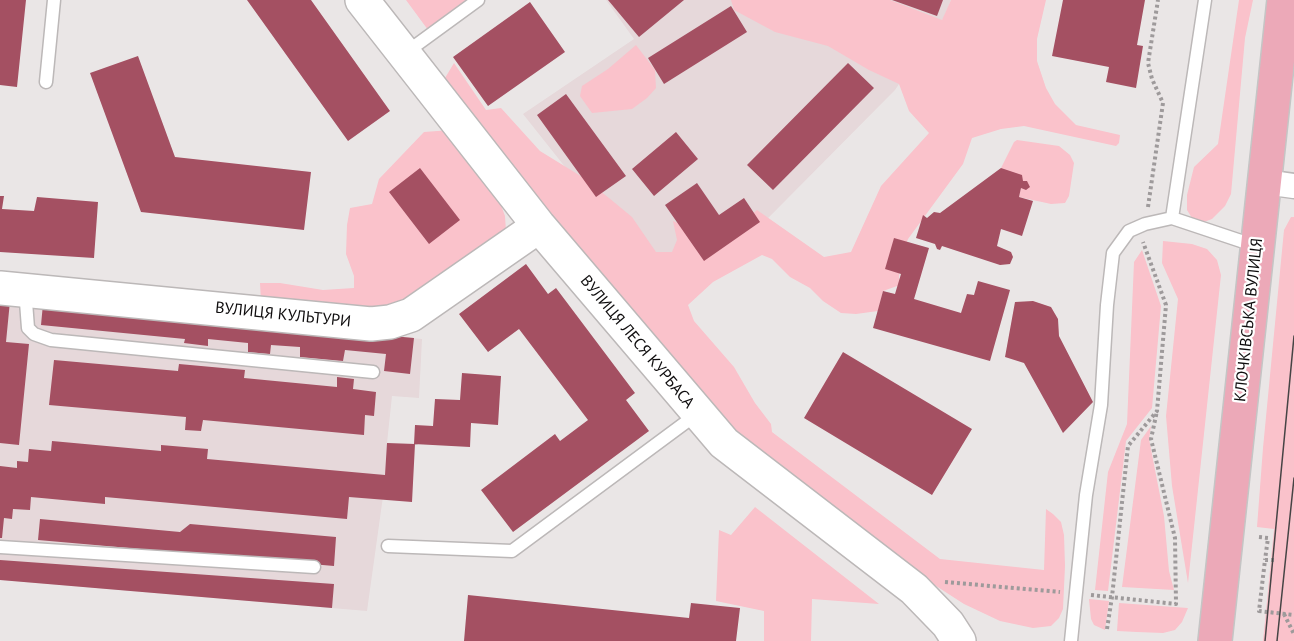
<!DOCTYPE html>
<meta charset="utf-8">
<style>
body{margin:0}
canvas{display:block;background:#eae6e6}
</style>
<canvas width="1294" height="641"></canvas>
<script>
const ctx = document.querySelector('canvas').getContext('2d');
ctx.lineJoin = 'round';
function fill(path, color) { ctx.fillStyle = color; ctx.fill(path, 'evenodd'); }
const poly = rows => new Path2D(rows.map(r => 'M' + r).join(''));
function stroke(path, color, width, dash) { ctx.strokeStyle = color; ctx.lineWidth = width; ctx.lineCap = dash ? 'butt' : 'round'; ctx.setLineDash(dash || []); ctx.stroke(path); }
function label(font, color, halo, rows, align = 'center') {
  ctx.font = font + ' "PT Sans",sans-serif'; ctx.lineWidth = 4.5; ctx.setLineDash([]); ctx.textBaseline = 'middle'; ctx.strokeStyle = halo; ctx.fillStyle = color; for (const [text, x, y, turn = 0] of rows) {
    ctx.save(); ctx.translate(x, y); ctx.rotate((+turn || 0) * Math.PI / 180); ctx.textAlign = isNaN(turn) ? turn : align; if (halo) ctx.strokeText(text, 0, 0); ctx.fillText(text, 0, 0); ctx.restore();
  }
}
const built = poly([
 [606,0,951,0,944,17,895,90,678,309,523,114,634,39],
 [0,300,422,339,419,398,392,396,387,443,386,475,367,611,0,580]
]);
const green = poly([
 [406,0,478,0,431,34],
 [731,0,890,0,942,20,951,0,1046,0,1037,39,1037,61,1046,88,1055,104,1076,125,1120,135,1119,143,1116,146,1024,126,1001,129,972,138,963,164,908,239,902,255,899,277,900,285,883,291,878,311,856,314,841,313,823,301,810,288,790,277,772,259,762,255,713,282,688,305,694,321,734,367,755,403,771,424,772,432,940,559,1044,570,1046,509,1053,514,1061,522,1064,535,1065,566,1063,609,1059,618,1051,626,1033,628,1000,621,964,604,933,584,746,446,595,272,445,78,454,63,486,110,501,108,540,151,579,175,609,198,632,217,656,252,672,252,677,240,673,221,690,228,730,234,757,210,824,257,851,252,881,186,929,133,909,111,899,84,869,70,828,46,775,32,734,10],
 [1239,0,1253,0,1245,38,1231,194,1225,206,1212,219,1204,222,1196,220,1192,218,1187,210,1187,195,1194,167,1218,144],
 [636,45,655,70,656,88,647,98,632,109,592,113,580,96,582,86,608,69],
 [451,130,495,189,505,216,506,231,398,313,261,301,260,283,280,283,323,290,354,288,354,276,346,254,347,225,350,208,372,204,379,179,424,132],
 [1017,140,1059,146,1070,155,1074,163,1069,196,1065,203,1051,204,1019,197,1021,187,1001,168,1014,142],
 [1291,217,1294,217,1294,641,1263,641,1274,529,1257,527,1263,448,1284,230],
 [1163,241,1192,244,1207,249,1217,260,1221,275,1188,583,1172,486,1166,416,1178,299,1162,263],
 [1142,250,1161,306,1152,408,1126,441,1108,591,1095,590,1108,472,1127,424,1134,262],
 [1151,426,1149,439,1164,516,1169,571,1174,590,1122,587,1141,440],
 [755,507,879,604,812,599,811,641,764,641,764,611,716,601,719,530,731,535],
 [1089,599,1109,601,1105,630,1094,625,1091,619],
 [1119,603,1188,608,1182,622,1175,630,1163,633,1137,632,1117,631]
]);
const building = poly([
 [0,0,26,0,17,87,0,85],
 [247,0,311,0,390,111,348,141],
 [608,0,684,0,639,37],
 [892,0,943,0,937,16],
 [1063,0,1145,0,1137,45,1143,46,1136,88,1106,82,1109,67,1052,56],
 [530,2,565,52,488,106,453,57],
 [731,6,747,32,664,84,648,58],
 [138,56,175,157,311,172,304,230,141,212,90,73],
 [848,63,874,88,773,190,747,165],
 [566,94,626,176,596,197,537,115],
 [676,132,698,159,654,196,632,169],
 [420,168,460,220,429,244,389,192],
 [1001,168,1022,175,1023,181,1027,181,1030,187,1026,190,1021,188,1019,197,1033,201,1022,236,1001,229,997,246,1011,252,1013,257,1010,264,1000,265,942,246,940,250,937,249,935,244,916,238,923,215,927,218,934,212,940,213],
 [697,183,719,215,744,198,760,222,704,261,665,205],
 [0,196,4,196,2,209,34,211,37,197,98,202,94,258,0,252],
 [894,238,929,248,914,299,961,313,967,294,974,295,978,281,1010,290,990,361,873,328,883,291,895,294,901,274,885,269],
 [526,264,548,294,556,288,635,393,626,400,649,431,513,532,481,490,555,434,560,441,588,420,519,329,488,352,459,314],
 [0,300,10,301,6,342,29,344,19,445,0,443],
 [1033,301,1051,307,1058,319,1059,336,1093,402,1063,433,1024,363,1005,357,1015,302],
 [43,304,414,338,410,374,384,371,386,354,345,350,343,361,300,357,300,347,271,345,270,354,248,352,248,343,208,339,208,346,184,343,185,339,41,325],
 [843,352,972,429,932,495,804,418],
 [54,360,178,371,179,364,245,370,244,378,337,387,337,377,354,379,353,389,376,392,374,416,365,415,364,435,203,420,201,431,185,430,186,417,49,405],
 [462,373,501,376,498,425,471,423,470,447,414,444,415,425,433,426,435,399,460,400],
 [52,441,161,451,161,445,208,449,207,459,385,475,387,443,415,444,412,502,349,497,347,519,105,497,105,504,31,497,30,510,13,509,12,519,4,518,2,538,0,538,0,466,17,468,17,461,28,462,29,449,51,451],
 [40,519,180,532,190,524,336,537,334,566,38,540],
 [0,560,334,584,332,608,0,580],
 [468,595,689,618,691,603,740,608,736,641,464,641]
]);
const path = poly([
 [1148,207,1163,103,1152,79,1148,63,1158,0],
 [1259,537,1268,538,1265,560],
 [1274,560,1265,560,1259,611,1294,615],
 [945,582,1060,592],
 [1091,595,1176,604,1175,538,1151,439,1157,411],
 [1284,614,1294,634],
 [1107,629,1112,597,1128,446,1157,411,1166,305,1143,242]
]);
const lane = poly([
 [404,54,478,0],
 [46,82,54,0],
 [1172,218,1205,0],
 [28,292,26,302,28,328,34,334,51,340,373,372],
 [388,546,512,551,697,414],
 [0,547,314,567],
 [1071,641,1086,495,1101,405,1107,305,1113,253,1129,231,1145,224,1172,218,1256,246]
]);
const street = poly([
 [1265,182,1294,186]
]);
const secondary = poly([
 [362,0,539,226,724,443,914,589,948,624,959,641],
 [0,288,371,324,390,322,411,315,539,226]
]);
const primary = poly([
 [1215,641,1284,0]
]);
const tram = poly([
 [1265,641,1294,336],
 [1277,641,1294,478]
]);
const streetNames = [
 ["ВУЛИЦЯ КУЛЬТУРИ",283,315,6],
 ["КЛОЧКІВСЬКА ВУЛИЦЯ",1249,320,-84],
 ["ВУЛИЦЯ ЛЕСЯ КУРБАСА",637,342,50]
];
fill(built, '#e6d8da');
fill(green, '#fac2cb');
fill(building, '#a45062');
stroke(lane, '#bcb8b8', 15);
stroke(street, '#bcb8b8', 27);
stroke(secondary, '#bcb8b8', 36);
stroke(primary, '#c5c5c5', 36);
stroke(path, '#9e9a9b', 4, [3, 3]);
stroke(lane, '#fff', 12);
stroke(street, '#fff', 24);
stroke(secondary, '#fff', 33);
stroke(primary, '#eca9b8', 33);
stroke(tram, '#464445', 1.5);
label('16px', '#0f0d0e', '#fff', streetNames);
</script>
